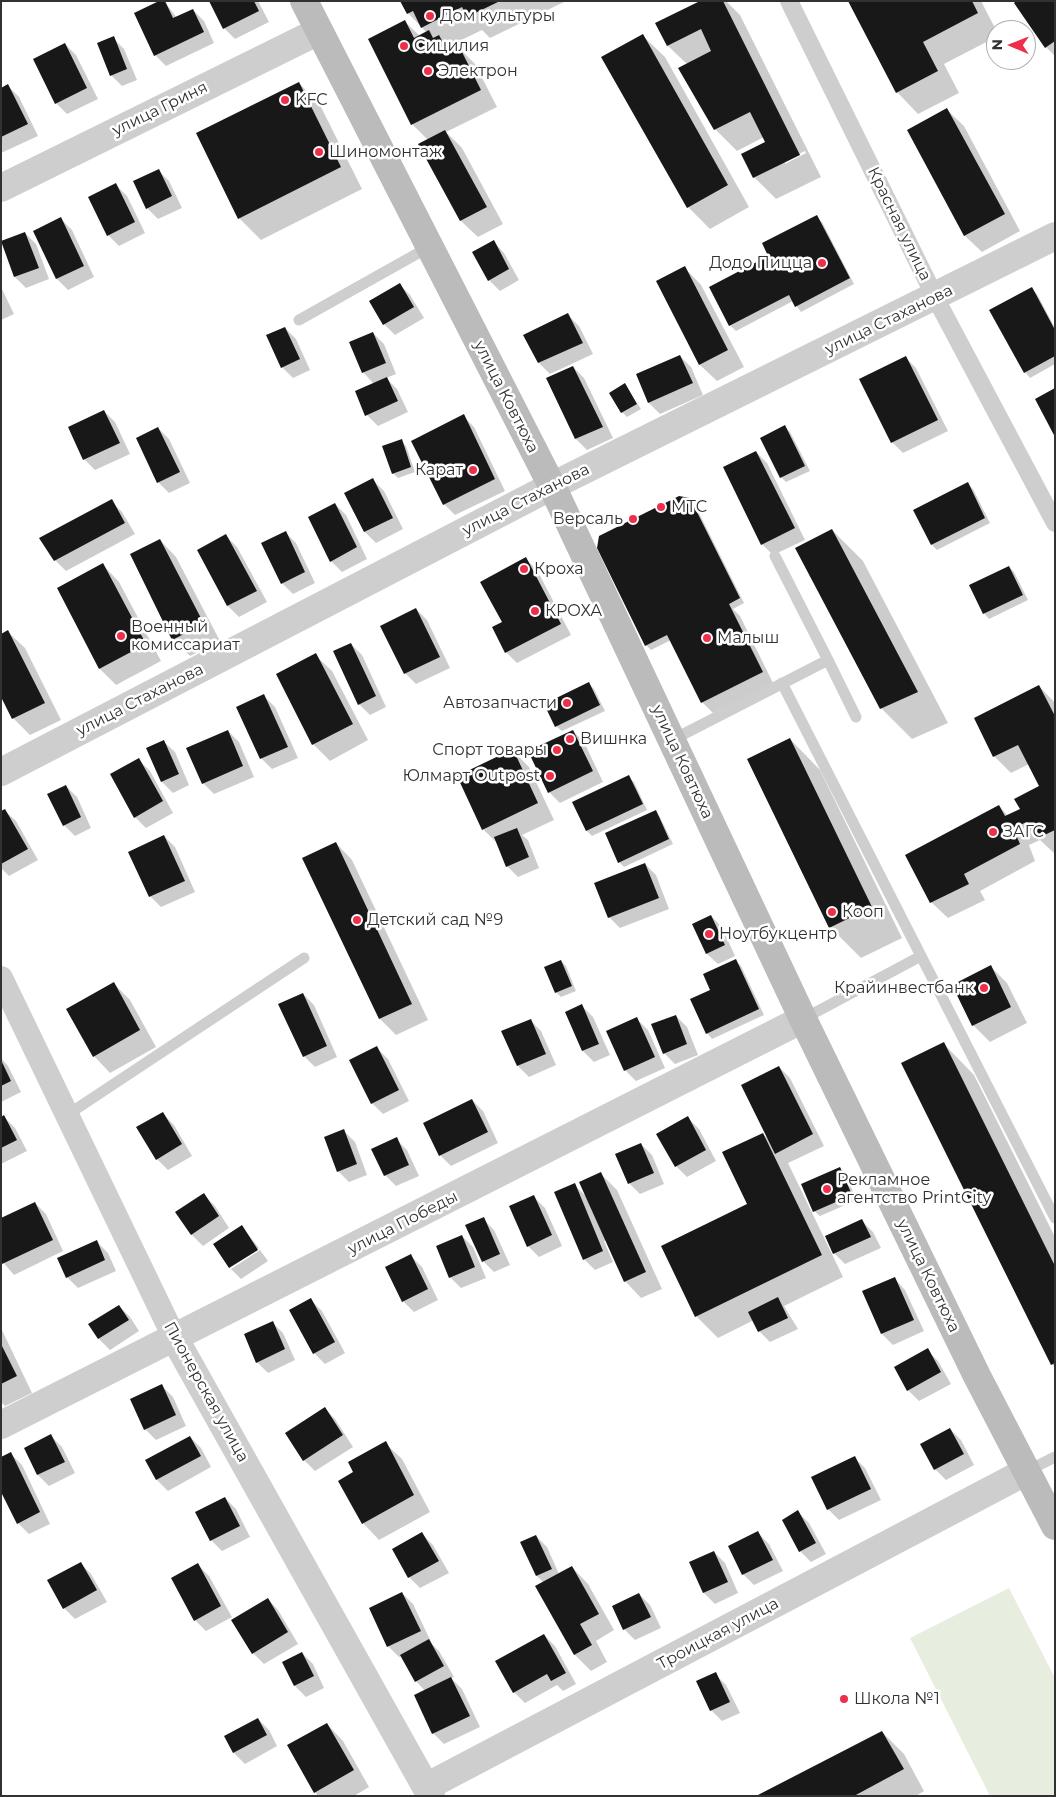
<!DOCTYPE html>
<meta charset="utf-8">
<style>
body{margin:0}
#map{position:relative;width:1056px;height:1797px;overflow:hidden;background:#fff;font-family:Montserrat,sans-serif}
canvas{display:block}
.frame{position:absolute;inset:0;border:2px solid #313131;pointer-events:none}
.north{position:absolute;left:986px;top:20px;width:50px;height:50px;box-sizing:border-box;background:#fff;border:1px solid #adadad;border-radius:50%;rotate:271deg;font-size:14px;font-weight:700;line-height:20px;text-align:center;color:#313131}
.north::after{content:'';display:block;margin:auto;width:18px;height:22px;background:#ed2f4a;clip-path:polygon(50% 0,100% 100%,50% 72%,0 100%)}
</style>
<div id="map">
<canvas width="1056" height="1797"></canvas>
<div class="frame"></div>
<div class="north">N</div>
</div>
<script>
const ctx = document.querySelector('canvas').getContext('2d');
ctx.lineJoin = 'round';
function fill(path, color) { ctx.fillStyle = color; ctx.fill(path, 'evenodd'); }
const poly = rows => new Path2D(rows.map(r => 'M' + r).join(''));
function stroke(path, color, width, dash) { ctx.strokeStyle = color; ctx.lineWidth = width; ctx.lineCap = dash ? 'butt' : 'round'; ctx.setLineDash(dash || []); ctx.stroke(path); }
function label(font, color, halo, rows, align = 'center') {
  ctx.font = font + ' Montserrat,sans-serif'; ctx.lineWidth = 5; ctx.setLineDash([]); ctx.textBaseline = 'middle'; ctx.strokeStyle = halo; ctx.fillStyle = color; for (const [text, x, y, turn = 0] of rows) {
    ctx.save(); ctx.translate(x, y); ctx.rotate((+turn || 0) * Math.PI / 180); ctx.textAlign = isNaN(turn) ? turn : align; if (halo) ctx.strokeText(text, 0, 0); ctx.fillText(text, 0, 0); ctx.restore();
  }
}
const green = poly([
 [1009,1588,1055,1678,1055,1796,990,1796,910,1638]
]);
const shadow = poly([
 [164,1,177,18,193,10,204,21,214,43,166,66,155,55],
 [211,1,258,1,269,22,235,39,224,28],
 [402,1,566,1,490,38,482,30,449,46,453,50,459,48,475,64,497,107,446,132,462,148,503,224,478,237,461,221,420,145,428,140,412,124,405,22,420,36,427,33,408,13],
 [702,1,726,1,740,15,821,177,776,199,754,177,767,143,764,137,737,151,715,129,687,64,668,46,657,24],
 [805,151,806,153,785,164,785,161],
 [850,1,981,1,996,30,996,37,944,64,959,93,918,114,897,92],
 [1055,1,1055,56,1046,47],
 [643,36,665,57,749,207,710,229,688,207],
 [113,38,124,49,137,80,122,86,111,75],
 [65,44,76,55,98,99,67,114,56,103],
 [299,83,320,105,362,189,261,240,239,218],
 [8,86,19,97,38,136,1,153,1,89],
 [947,110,964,126,1020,231,982,252,965,236,909,131],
 [158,170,169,181,182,208,158,219,147,208],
 [116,185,127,196,145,233,119,246,108,235],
 [816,216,822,222,854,284,801,312,793,301,736,331,730,325,711,287,770,257],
 [61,219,72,230,94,277,68,290,57,279,35,231],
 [25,233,36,244,49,279,26,288,15,277,2,242],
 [494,242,504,253,519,280,500,291,489,280],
 [685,268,701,285,744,367,717,381,700,365,658,282],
 [399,284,410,295,424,318,395,335,384,324],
 [1,287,14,314,1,320],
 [1032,289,1037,294,1055,328,1055,364,1030,378,1025,372],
 [568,315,579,326,593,354,550,374,539,363],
 [285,328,296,339,310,370,293,378,282,367],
 [373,333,384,344,396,374,386,378,397,389,408,412,378,426,367,415,374,384,363,372],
 [680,356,691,367,703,395,660,414,649,403,637,375],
 [905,357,916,368,948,431,903,453,892,442],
 [573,367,584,378,613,438,587,450,576,439,548,379],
 [625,385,641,409,627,417,622,412],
 [104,411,115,422,130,454,95,470,84,459],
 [463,416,474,427,505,491,455,515,444,504],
 [785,427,790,432,810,471,786,482,781,477],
 [158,428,169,439,190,483,169,493,158,482],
 [401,441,406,446,415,472,398,478,393,473],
 [756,452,767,463,805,540,773,555,762,544],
 [373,480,384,491,403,529,376,543,365,532,346,493],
 [968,484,973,489,990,523,937,550,932,545],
 [689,500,695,505,744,603,733,609,740,616,773,683,713,713,702,702,671,640,651,650,646,645],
 [111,501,122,512,135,534,66,571,55,560],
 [335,504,346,515,367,559,342,572,331,561],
 [832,530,863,561,948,723,912,739,881,708,797,548],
 [285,532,296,543,315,583,293,594,282,583],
 [226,536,237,547,267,602,239,617,228,606,199,551],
 [160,540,176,557,220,641,190,656,173,639],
 [526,559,537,570,571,635,517,663,506,652,504,623],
 [103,565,119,582,161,661,116,685,100,669],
 [1009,567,1014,572,1028,600,989,619,984,613],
 [416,609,427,620,450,668,416,684,405,673],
 [8,632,25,648,61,720,30,735,13,718],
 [351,644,362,655,386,707,370,715,359,704],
 [315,655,332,671,368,740,330,761,313,744],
 [589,684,594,689,605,711,562,731,556,726],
 [1039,686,1055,703,1055,854,1040,840,1029,845,1035,861,980,891,985,900,948,918,931,902,999,806,1008,816,1022,810,1041,787,1029,764,1011,773,994,756],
 [264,696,275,707,298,758,272,769,261,758],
 [228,731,239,742,254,777,214,794,203,783],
 [573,731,584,742,603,782,560,803,549,792],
 [790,739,820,770,902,938,861,958,830,927],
 [164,742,175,752,189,785,173,793,162,782,148,749],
 [513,751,529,767,554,820,522,835,528,840,539,868,518,877,507,866,498,844,483,829],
 [139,760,150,771,173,813,146,828,135,817],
 [628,777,634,782,647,810,592,836,587,831,574,802],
 [66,786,77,797,91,828,75,836,64,825],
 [5,811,16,821,38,860,9,876,1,868,1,813],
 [655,811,660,817,673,844,624,867,619,862],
 [164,836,175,847,195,892,161,907,150,896],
 [336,843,352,860,428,1020,396,1035,380,1019],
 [645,864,656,875,669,909,620,928,609,917],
 [711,916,722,927,735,956,718,964,707,954],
 [561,961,566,966,576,991,561,997,556,992],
 [736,961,741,966,764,1015,712,1039,707,1033,712,991],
 [991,967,1007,983,1027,1023,990,1042,973,1025],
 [114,984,130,1000,156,1047,110,1073,94,1056],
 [303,994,314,1005,337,1057,315,1067,304,1056],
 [582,1006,593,1017,610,1055,594,1062,583,1051,566,1013],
 [676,1016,687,1027,698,1055,675,1064,664,1053],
 [637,1019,648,1030,665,1068,636,1081,625,1070],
 [530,1020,541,1031,556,1065,529,1077,518,1066],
 [944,1044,974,1075,1055,1237,1055,1368,1052,1364],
 [377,1048,388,1059,409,1101,383,1114,372,1103],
 [1,1058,8,1066,21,1092,1,1102],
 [779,1067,790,1078,824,1146,788,1163,843,1277,784,1306,798,1329,770,1342,759,1331,754,1320,718,1338,696,1316,749,1204,763,1134,770,1141],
 [472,1100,483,1111,498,1143,451,1166,440,1155],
 [163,1114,174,1125,192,1156,168,1170,157,1159],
 [4,1117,15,1128,27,1151,1,1164,1,1118],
 [688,1118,699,1129,716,1161,687,1177,676,1166],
 [344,1131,355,1142,367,1175,349,1182,338,1171],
 [396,1139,407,1150,419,1176,396,1186,385,1175],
 [641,1144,652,1155,664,1184,640,1194,630,1184,617,1154],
 [840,1168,845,1174,857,1200,820,1216,814,1211],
 [600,1173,617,1190,662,1289,641,1298,625,1281,606,1240,604,1241,613,1262,595,1270,584,1259,574,1185,587,1197],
 [204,1195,215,1206,229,1228,203,1246,192,1235,177,1213],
 [534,1197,545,1208,562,1246,539,1257,528,1246],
 [35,1203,46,1214,63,1251,14,1275,1,1260,1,1219],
 [483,1219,494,1230,510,1265,494,1272,483,1261],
 [862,1221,873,1232,881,1248,845,1264,834,1253],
 [241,1226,259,1248,231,1266,231,1268,215,1244],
 [462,1236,473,1247,486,1278,461,1288,450,1277],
 [97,1242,108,1253,116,1271,78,1288,67,1277],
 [260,1250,268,1261,241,1279,231,1269],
 [411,1256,422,1267,438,1300,414,1312,403,1301],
 [894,1278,905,1290,924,1331,893,1345,882,1334,864,1292],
 [311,1300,322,1311,345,1353,325,1364,314,1353,290,1310],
 [119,1306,130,1317,139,1331,110,1350,99,1339,90,1324],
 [272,1322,283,1333,295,1360,268,1373,257,1362],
 [1,1328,32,1393,5,1406,1,1402],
 [927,1350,938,1361,951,1384,919,1401,908,1390],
 [162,1386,173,1397,186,1426,156,1440,145,1429],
 [324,1408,335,1419,353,1447,315,1471,304,1460],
 [950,1429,961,1440,974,1465,946,1480,935,1469],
 [51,1436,62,1447,75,1473,49,1486,38,1475,25,1449],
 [190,1437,201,1448,211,1467,168,1491,157,1480,147,1461],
 [385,1443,402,1459,430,1512,379,1540,363,1523,355,1473],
 [11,1454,22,1465,50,1524,29,1534,18,1523],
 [854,1457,865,1468,881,1500,839,1520,828,1509,813,1478],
 [225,1498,236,1509,250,1537,222,1551,211,1540],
 [798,1512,809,1523,826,1554,811,1562,800,1551],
 [758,1533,769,1544,783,1571,754,1585,743,1574],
 [422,1534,433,1545,449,1573,420,1588,409,1577],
 [536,1536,547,1547,559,1574,572,1567,588,1584,614,1630,596,1641,607,1662,591,1671,575,1655,537,1587,544,1583,537,1576],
 [714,1552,725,1563,738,1593,715,1604,704,1593,691,1562],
 [80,1563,91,1574,107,1602,75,1619,64,1608],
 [198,1565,209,1576,232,1617,206,1631,195,1620],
 [402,1593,413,1604,432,1644,439,1651,454,1677,451,1678,462,1689,480,1727,444,1744,433,1733,425,1691,416,1681,402,1656,399,1657,388,1646,370,1608],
 [639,1594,650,1605,661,1628,635,1640,624,1629],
 [268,1599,278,1610,298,1644,264,1664,253,1653],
 [544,1635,555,1646,576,1684,563,1691,557,1685,525,1703,514,1692],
 [302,1653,313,1664,324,1688,306,1697,295,1686,284,1662],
 [715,1674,726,1685,740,1713,722,1721,711,1710],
 [258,1719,269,1730,277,1746,245,1764,234,1753,226,1736],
 [327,1724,343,1741,369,1787,354,1796,318,1796,315,1792],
 [882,1732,904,1754,924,1791,916,1796,759,1796]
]);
const building = poly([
 [159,1,165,1,173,18,193,9,204,32,154,56,134,13],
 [209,1,254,1,259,11,223,29],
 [400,1,500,1,467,17,462,7,421,28,413,11,407,14],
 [700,1,723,1,800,155,753,178,741,154,765,142,750,112,714,130,678,68,711,51,701,29,667,46,655,23],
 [848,1,972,1,978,13,923,42,938,71,896,93],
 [1016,1,1055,1,1055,41,1045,48,1014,3],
 [405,20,414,38,429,30,433,38,439,35,448,52,459,46,481,90,411,125,368,39],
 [643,34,728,185,687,208,601,57],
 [114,36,127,69,110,76,97,43],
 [65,43,87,88,55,104,33,59],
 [299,82,341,167,238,219,196,133],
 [8,84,28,124,1,137,1,88],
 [947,108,1005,214,964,236,907,130],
 [445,130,487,207,460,221,418,144],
 [159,169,172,196,146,209,133,181],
 [116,183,135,222,107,236,88,197],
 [817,215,850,278,795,307,789,295,729,326,709,287,768,256,762,243],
 [61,217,84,266,56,279,33,231],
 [25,232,39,268,14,277,1,241],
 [494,240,509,269,488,281,472,252],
 [685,266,728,350,699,365,656,281],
 [400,283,414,307,383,325,369,301],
 [1032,287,1055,330,1055,356,1024,373,989,310],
 [568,313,583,343,538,363,523,335],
 [285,327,300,359,281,368,266,335],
 [373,332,386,363,362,373,349,342],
 [680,355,693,383,648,403,636,374],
 [906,356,938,420,891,443,859,379],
 [573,366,603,427,575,439,546,378],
 [387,377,398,401,365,416,355,391],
 [625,383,637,404,621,413,609,393],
 [1055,388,1055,437,1035,399],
 [104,410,120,443,83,460,68,427],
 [464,414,495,479,443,505,411,441],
 [785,425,805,466,780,478,760,438],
 [158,427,180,472,157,483,136,438],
 [402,439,411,467,392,474,382,446],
 [756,451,795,528,761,545,723,467],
 [373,478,393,518,364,532,344,493],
 [968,482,985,518,931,545,913,510],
 [679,496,690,498,740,598,729,604,763,672,701,703,667,635,645,646,597,548,599,536],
 [112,499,125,523,54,561,39,538],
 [335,503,357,547,330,562,308,517],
 [832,529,918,692,880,709,795,548],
 [286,531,305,572,281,584,261,543],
 [226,534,257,591,227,606,197,550],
 [160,539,204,624,172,640,130,554],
 [526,557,561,624,505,653,492,627,502,622,480,582],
 [103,563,146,644,99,669,57,588],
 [1009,566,1023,595,983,614,969,585],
 [416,608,440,657,404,674,380,626],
 [8,630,45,703,12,719,1,697,1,634],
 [351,643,376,696,358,705,333,651],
 [316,653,353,724,312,745,276,674],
 [589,682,600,705,555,727,544,704],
 [1039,685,1055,716,1055,830,1036,839,1027,822,1013,828,1020,844,964,874,969,884,930,903,905,855,999,805,1005,816,1020,809,1014,799,1039,786,1018,745,993,757,974,718],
 [264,694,288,747,260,759,236,707],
 [228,730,243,766,202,784,186,748],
 [573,730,593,771,548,793,528,751],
 [790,738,872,907,829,928,747,759],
 [164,740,179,774,161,782,146,748],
 [513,749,538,803,482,830,457,776],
 [139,758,163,801,134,818,110,774],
 [629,775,643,804,586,831,572,802],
 [66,785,81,817,63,826,47,794],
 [5,809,28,849,1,864,1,811],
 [656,810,669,839,618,863,605,833],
 [517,828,529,857,506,867,494,837],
 [164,835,185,881,149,897,128,852],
 [336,842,412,1004,379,1019,302,858],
 [645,863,659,898,608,918,594,883],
 [711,915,725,945,706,954,692,924],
 [736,959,759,1009,706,1034,690,999,710,990,703,974],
 [561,960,572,986,555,993,544,967],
 [991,965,1011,1007,972,1026,952,985],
 [114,982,140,1030,93,1057,66,1009],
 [303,993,327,1046,303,1057,278,1004],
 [582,1004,599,1044,582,1051,565,1012],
 [676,1015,687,1044,663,1054,651,1024],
 [637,1017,655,1057,624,1071,606,1031],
 [531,1019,546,1054,517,1066,501,1031],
 [944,1042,1055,1266,1055,1363,1051,1365,901,1063],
 [377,1046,399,1090,371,1104,349,1060],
 [1,1060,11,1081,1,1086],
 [779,1066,813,1134,775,1154,741,1085],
 [472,1099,488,1132,439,1156,423,1123],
 [163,1112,182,1144,156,1160,136,1127],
 [4,1115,17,1140,1,1148,1,1117],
 [688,1116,706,1150,675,1167,656,1134],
 [344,1129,357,1164,337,1172,324,1137],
 [763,1133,822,1255,695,1317,661,1246,747,1204,722,1152],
 [397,1137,409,1165,384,1176,371,1149],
 [641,1143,654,1173,628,1184,615,1154],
 [840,1167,852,1195,813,1212,801,1184],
 [601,1172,646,1272,624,1282,579,1182],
 [575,1183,603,1251,583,1260,554,1192],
 [204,1193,219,1216,191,1235,175,1212],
 [534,1195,552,1235,527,1247,509,1206],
 [35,1202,53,1240,2,1264,1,1218],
 [484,1217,500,1254,482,1262,465,1225],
 [862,1219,871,1237,833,1254,825,1236],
 [242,1225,258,1250,229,1268,213,1244],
 [462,1235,475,1267,449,1278,436,1246],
 [97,1240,105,1260,66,1278,57,1258],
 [411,1254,428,1289,402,1302,385,1267],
 [895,1277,914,1320,881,1334,862,1291],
 [778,1297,788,1318,758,1332,748,1312],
 [311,1298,335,1342,313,1354,289,1310],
 [119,1305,129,1320,98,1339,88,1324],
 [273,1321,285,1349,256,1363,244,1334],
 [1,1344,17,1376,1,1384],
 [928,1348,941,1372,907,1391,894,1367],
 [162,1384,176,1415,144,1430,130,1399],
 [325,1407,343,1435,303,1461,285,1433],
 [950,1428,964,1454,934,1470,920,1444],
 [51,1434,65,1462,37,1475,24,1448],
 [190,1436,201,1456,156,1480,145,1460],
 [386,1441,414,1495,362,1524,338,1481,353,1472,348,1462],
 [11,1452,40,1512,17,1524,1,1492,1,1457],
 [855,1456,871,1489,827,1510,811,1477],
 [225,1497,240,1526,210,1541,195,1512],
 [798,1510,816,1543,799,1552,782,1520],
 [758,1531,773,1560,742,1575,728,1546],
 [422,1532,439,1561,408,1578,392,1549],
 [536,1535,552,1569,536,1576,520,1542],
 [714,1551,728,1582,703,1593,689,1562],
 [81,1562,97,1590,63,1609,47,1580],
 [198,1563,221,1606,194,1621,171,1578],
 [572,1566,599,1614,580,1624,592,1645,574,1655,535,1586],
 [402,1592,421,1631,387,1647,369,1608],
 [639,1593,651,1617,623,1630,612,1606],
 [268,1598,288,1632,252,1654,231,1620],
 [544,1634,566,1673,551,1681,547,1674,513,1693,495,1661],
 [429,1639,444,1666,415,1682,400,1655],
 [302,1652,314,1676,294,1686,282,1662],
 [716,1672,730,1702,710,1711,696,1681],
 [451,1677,470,1716,432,1734,414,1695],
 [258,1718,267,1735,233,1753,224,1736],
 [327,1723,354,1770,314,1793,287,1745],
 [882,1731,904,1769,854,1796,756,1796]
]);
const service = poly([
 [299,320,429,247],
 [828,660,856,717],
 [782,683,921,956],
 [672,740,828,660,775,556],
 [803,1019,921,956,1055,1218],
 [67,1115,304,958],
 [1027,1471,1055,1457]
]);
const pedestrian = poly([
 [789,1,935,297,1055,523]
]);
const minor = poly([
 [1,978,175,1339]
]);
const tertiary = poly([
 [1,188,319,31],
 [1,772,552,486,1055,236],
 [175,1339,431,1796],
 [1,1425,803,1019],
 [426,1787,1027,1471]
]);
const secondary = poly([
 [304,1,552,486,803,1019,977,1376,1055,1526]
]);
const markers = [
 [430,16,5,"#ed2f4a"],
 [404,46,5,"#ed2f4a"],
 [428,71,5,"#ed2f4a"],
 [285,100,5,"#ed2f4a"],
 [319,152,5,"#ed2f4a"],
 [822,263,5,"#ed2f4a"],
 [473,470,5,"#ed2f4a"],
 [661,507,5,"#ed2f4a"],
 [633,519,5,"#ed2f4a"],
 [524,569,5,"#ed2f4a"],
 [535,611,5,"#ed2f4a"],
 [121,636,5,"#ed2f4a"],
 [707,638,5,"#ed2f4a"],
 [567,703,5,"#ed2f4a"],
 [570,739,5,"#ed2f4a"],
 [557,750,5,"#ed2f4a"],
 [550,776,5,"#ed2f4a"],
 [993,832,5,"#ed2f4a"],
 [832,912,5,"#ed2f4a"],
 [357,920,5,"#ed2f4a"],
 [709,934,5,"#ed2f4a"],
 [984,988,5,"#ed2f4a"],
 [827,1189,5,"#ed2f4a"],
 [844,1699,5,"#ed2f4a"]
];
const poiNames = [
 ["Дом культуры",440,16],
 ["Сицилия",414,46],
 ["Электрон",438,71],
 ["KFC",295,100],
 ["Шиномонтаж",329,152],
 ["Додо Пицца",812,263,"right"],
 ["Карат",463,470,"right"],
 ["МТС",671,507],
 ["Версаль",623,519,"right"],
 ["Кроха",534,569],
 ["КРОХА",545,611],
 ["Военный",131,627],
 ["комиссариат",131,645],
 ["Малыш",717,638],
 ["Автозапчасти",557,703,"right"],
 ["Вишнка",580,739],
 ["Спорт товары",547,750,"right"],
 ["Юлмарт Outpost",540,776,"right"],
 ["ЗАГС",1003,832],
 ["Кооп",842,912],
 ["Детский сад №9",367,920],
 ["Ноутбукцентр",719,934],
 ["Крайинвестбанк",974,988,"right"],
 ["Рекламное",837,1180],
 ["агентство PrintCity",837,1198],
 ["Школа №1",854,1699]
];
const streetNames = [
 ["улица Гриня",160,109,-26],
 ["Красная улица",899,224,64],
 ["улица Стаханова",889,320,-26],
 ["улица Ковтюха",506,397,63],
 ["улица Стаханова",526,500,-27],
 ["улица Стаханова",140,700,-27],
 ["улица Ковтюха",682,762,65],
 ["улица Победы",403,1223,-27],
 ["улица Ковтюха",928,1276,64],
 ["Пионерская улица",206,1392,61],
 ["Троицкая улица",718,1634,-28]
];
fill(green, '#e8eedf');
fill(shadow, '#0003');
fill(building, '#181818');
stroke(service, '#cecece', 11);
stroke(pedestrian, '#cecece', 18);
stroke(minor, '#cecece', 24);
stroke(tertiary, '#cecece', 28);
stroke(secondary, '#bbb', 28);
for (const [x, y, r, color] of markers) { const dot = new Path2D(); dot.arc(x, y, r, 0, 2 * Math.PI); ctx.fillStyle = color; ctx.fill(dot); stroke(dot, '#fff', 2); }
label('16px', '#313131', '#fff', poiNames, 'left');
label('16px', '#313131', '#fff', streetNames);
</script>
